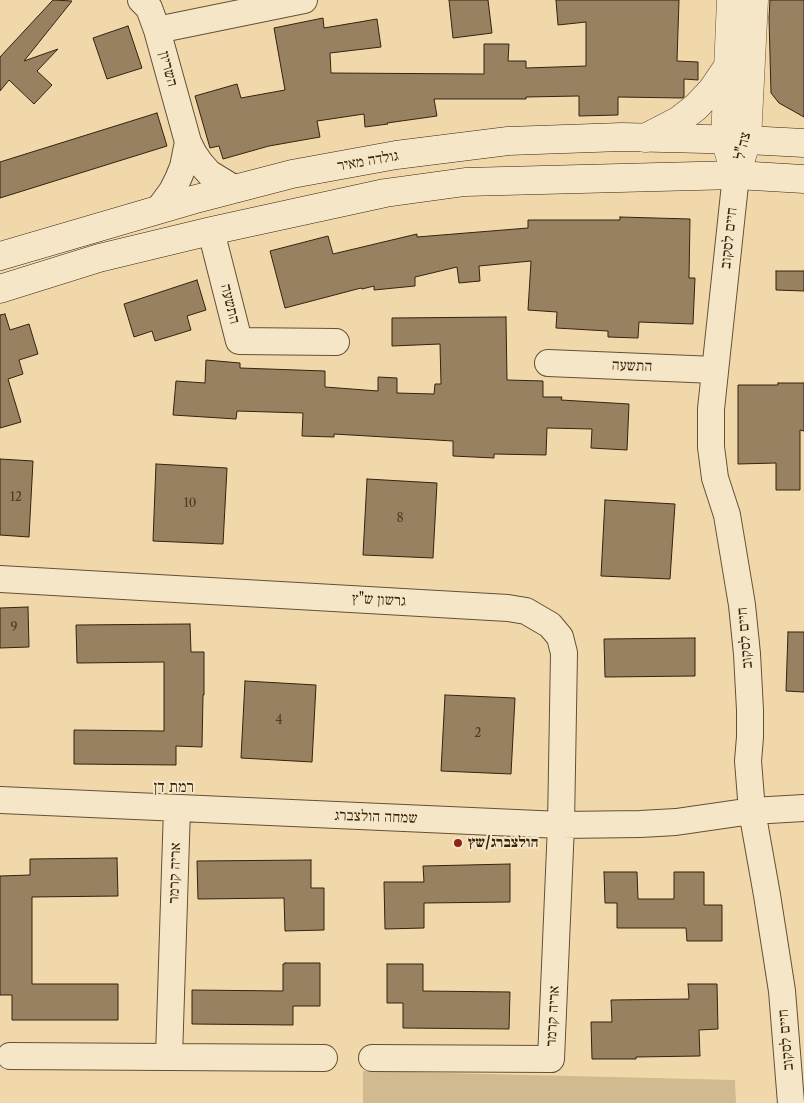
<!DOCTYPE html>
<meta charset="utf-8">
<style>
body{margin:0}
canvas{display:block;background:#f1d8ab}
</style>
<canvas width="804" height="1103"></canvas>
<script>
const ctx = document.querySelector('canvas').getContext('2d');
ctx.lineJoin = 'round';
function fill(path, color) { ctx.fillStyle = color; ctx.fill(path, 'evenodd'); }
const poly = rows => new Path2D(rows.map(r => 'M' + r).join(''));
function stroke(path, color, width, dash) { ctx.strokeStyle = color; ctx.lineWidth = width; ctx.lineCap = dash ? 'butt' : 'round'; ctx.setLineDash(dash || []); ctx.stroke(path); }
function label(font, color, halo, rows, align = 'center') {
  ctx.font = font + ' "Libre Caslon Text","Frank Ruhl Libre",serif'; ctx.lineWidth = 4; ctx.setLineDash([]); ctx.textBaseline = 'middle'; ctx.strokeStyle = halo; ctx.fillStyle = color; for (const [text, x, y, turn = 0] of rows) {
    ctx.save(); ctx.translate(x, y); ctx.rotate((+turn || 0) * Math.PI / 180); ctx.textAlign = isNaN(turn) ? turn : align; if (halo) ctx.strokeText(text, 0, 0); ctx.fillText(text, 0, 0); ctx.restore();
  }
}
const green = poly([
 [363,1071,735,1080,736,1103,363,1103]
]);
const building = poly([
 [53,0,72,1,24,61,58,49,37,71,52,85,34,104,9,80,0,91,0,57,53,0],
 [449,0,488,0,492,33,453,38,449,0],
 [556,0,679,0,677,61,698,62,698,80,684,79,684,97,682,98,618,97,618,115,579,116,579,96,526,97,526,99,434,99,437,116,387,123,388,124,365,127,364,114,317,121,320,137,269,146,223,159,219,146,210,148,195,96,237,84,241,98,285,90,274,28,323,18,324,28,377,19,381,47,330,53,331,73,484,74,484,44,509,44,508,61,526,61,526,68,586,66,586,22,558,25,556,0],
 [770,0,804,0,804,117,779,103,771,93,769,18,770,0],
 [128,26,142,68,107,79,93,38,128,26],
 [157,113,167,146,0,198,0,162,157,113],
 [620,217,690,219,689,278,695,278,693,324,639,322,638,338,608,337,608,331,556,328,557,312,528,310,531,261,479,266,480,281,459,283,457,267,415,277,415,286,374,290,374,286,362,289,361,288,285,308,270,251,328,236,333,254,417,234,417,237,528,228,528,220,620,220,620,217],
 [776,271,804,271,804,291,776,290,776,271],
 [197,280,206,310,187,316,191,330,155,341,152,331,134,337,124,304,197,280],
 [5,314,10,330,29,324,38,354,19,360,23,374,8,379,21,422,0,428,0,315,5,314],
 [506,317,507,380,543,381,543,397,562,397,561,400,629,404,627,450,591,448,592,429,547,428,546,455,494,454,494,458,453,456,453,441,334,434,334,437,302,436,303,413,237,411,236,419,173,415,176,381,205,383,206,360,240,363,240,368,325,371,325,387,378,391,378,377,397,378,397,393,434,394,435,384,441,384,440,344,392,346,392,318,506,317],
 [778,383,804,383,804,431,800,430,800,490,776,490,776,463,738,464,738,385,778,385,778,383],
 [0,459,33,461,29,537,0,535,0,459],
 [156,464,227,468,223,544,153,541,156,464],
 [367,479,437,483,433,558,363,555,367,479],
 [605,500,675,504,670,579,601,576,605,500],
 [28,607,29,647,0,648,0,608,28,607],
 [190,624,191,652,204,652,204,695,203,695,202,747,176,746,176,765,74,764,74,730,164,731,164,662,77,663,76,625,190,624],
 [788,632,804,632,804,692,786,691,788,632],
 [695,638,695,676,605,677,604,639,695,638],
 [245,681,316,685,312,762,241,758,245,681],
 [445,695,515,698,511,774,441,771,445,695],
 [117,858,118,896,32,897,32,984,118,984,118,1020,12,1020,12,995,0,995,0,876,30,875,30,859,117,858],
 [311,860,311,888,324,888,324,930,285,931,284,898,198,899,197,861,311,860],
 [510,864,510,902,424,903,424,928,385,929,384,882,424,882,423,866,510,864],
 [604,872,637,872,638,899,674,899,674,872,704,872,704,905,722,905,722,941,687,941,686,928,617,928,617,903,605,903,604,872],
 [285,963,320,963,320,1006,293,1006,293,1025,192,1024,192,990,283,991,283,964,285,964,285,963],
 [387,964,423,964,423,991,510,992,509,1029,403,1028,403,1003,387,1003,387,964],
 [688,984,717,984,718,1029,699,1030,700,1056,636,1057,636,1059,592,1059,591,1022,612,1022,611,1000,689,999,688,984]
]);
const minor = poly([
 [141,0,149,8,157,30,188,142,194,154,201,164,209,173,235,189],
 [157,30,304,0],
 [736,175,711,409,711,447,715,478,727,515,742,605,747,654,750,710,750,737,748,761,752,811,767,895,782,991,791,1103],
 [158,210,172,191,178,179,183,167,188,142],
 [211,231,239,341,336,342],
 [548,363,715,370],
 [0,579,508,608,526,611,550,625,560,637,564,653,561,825,551,1059,372,1058],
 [0,800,561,825,640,824,676,822,752,811,804,808],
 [10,1056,324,1058],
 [169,1057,177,808]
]);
const tertiary = poly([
 [731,0,725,140,736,175],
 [645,138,678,121,696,107,712,90,729,65],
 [740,162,747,140,754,0]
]);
const secondary = poly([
 [0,256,192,200,292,174,396,155,508,141,622,137,747,140,804,143],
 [0,289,99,258,211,231,385,193,465,182,736,175,804,179]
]);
const markers = [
 [458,843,5,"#8f2418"]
];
const numberNames = [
 ["12",16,498],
 ["10",190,504],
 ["8",400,519],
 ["9",14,628],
 ["4",279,721],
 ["2",478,734]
];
const streetNames = [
 ["השריון",168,69,75],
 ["צה\"ל",743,146,-78],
 ["גולדה מאיר",368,161,-10],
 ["חיים לסקוב",729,238,-84],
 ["התשעה",230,304,76],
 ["התשעה",632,366,2],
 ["גרשון ש\"ץ",379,600,3],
 ["חיים לסקוב",745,638,-95],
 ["שמחה הולצברג",376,817,2],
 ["אריה קרמר",175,873,-88],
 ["אריה קרמר",553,1016,-87],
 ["חיים לסקוב",786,1040,-95]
];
const poiNames = [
 ["הולצברג/שץ",468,843]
];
const neighbourhoodNames = [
 ["רמת דן",174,787]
];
fill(green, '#d1b990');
fill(building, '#978160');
stroke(building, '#35230e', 1);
stroke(minor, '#645035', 28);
stroke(tertiary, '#645035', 29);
stroke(secondary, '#35230e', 29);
stroke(minor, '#f6e6c8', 26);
stroke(tertiary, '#f6e6c8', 28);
stroke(secondary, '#f6e6c8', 28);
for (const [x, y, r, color] of markers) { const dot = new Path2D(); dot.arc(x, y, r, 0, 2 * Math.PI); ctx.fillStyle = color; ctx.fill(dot); stroke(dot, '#f6e6c8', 2); }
label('12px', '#4e3a22', null, numberNames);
label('15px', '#35230e', '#f6e6c8', streetNames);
label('bold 15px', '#35230e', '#f6e6c8', poiNames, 'left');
label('16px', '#35230e', '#f6e6c8', neighbourhoodNames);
</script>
